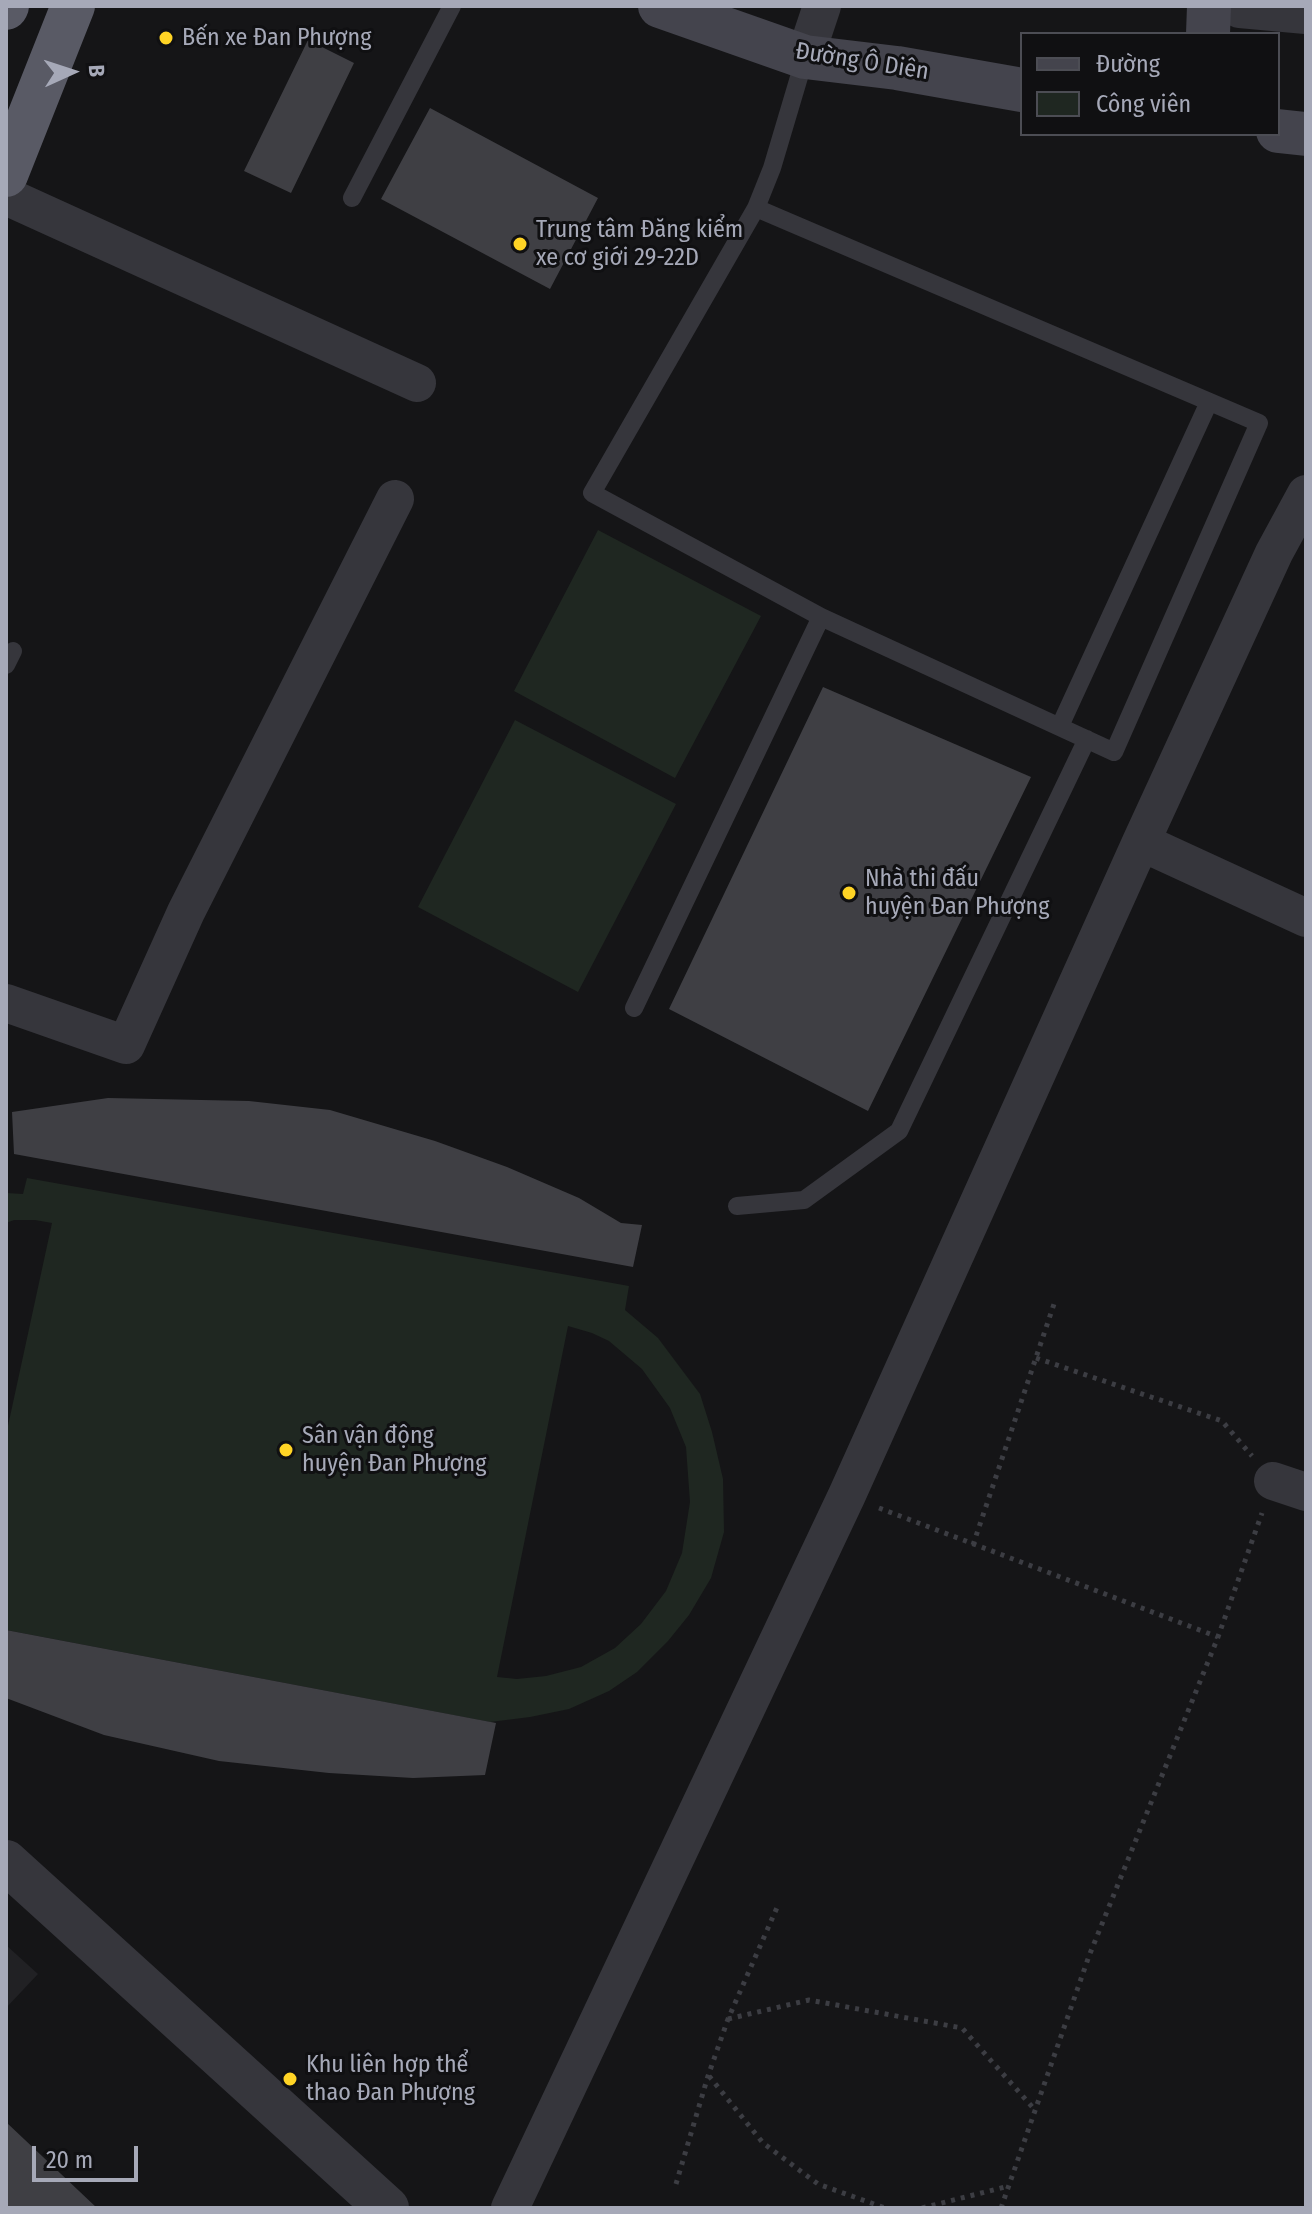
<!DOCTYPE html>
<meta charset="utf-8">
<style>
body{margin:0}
#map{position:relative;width:1312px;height:2214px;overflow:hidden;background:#151517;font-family:"Fira Sans Condensed",sans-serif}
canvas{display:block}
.frame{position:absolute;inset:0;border:8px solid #a6a9b8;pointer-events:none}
.legend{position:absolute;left:1020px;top:32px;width:260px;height:104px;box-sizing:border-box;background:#101012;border:2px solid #4c4d54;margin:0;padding:10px 14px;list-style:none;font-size:24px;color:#a6a9b8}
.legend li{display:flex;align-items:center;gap:16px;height:40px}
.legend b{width:40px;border:2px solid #4c4d54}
.north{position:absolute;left:32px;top:32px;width:80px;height:80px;-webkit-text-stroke:6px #101012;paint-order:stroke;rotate:87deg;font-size:22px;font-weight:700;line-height:32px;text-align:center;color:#a6a9b8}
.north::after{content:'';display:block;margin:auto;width:28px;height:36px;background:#a6a9b8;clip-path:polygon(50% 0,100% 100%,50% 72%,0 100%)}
.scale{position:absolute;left:32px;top:2146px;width:106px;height:36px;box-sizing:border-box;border:4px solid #a6a9b8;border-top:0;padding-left:10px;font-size:24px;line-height:28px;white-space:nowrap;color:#a6a9b8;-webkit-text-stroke:6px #101012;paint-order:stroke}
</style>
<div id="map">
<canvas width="1312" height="2214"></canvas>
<div class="frame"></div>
<ul class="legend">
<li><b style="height:10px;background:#44444d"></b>Đường</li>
<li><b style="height:22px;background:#1f2721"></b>Công viên</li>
</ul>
<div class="north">B</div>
<div class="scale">20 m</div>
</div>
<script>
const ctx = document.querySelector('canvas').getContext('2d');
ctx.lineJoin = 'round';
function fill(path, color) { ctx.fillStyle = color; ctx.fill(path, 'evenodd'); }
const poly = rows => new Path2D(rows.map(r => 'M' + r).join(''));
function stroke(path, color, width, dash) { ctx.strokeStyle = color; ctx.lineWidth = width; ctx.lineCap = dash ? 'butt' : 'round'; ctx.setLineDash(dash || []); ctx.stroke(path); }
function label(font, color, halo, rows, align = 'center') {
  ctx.font = font + ' "Fira Sans Condensed",sans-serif'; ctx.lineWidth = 6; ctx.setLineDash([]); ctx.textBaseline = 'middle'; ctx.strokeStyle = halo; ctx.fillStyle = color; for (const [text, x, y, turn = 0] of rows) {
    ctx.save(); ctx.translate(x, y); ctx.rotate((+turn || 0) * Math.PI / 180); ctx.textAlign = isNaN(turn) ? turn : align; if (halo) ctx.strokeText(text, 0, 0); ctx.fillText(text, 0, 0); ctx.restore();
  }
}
const built = poly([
 [6,1945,38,1974,6,2008]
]);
const green = poly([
 [598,530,761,616,675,778,514,691],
 [515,720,676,804,578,992,418,907],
 [27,1178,629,1286,625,1310,658,1338,700,1394,712,1432,723,1479,724,1532,711,1578,689,1615,668,1641,637,1672,609,1691,569,1709,530,1717,490,1722,6,1630,6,1435,52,1223,35,1220,14,1220,6,1223,6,1193,23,1194],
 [568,1326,592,1333,609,1341,642,1369,670,1408,686,1447,690,1502,682,1553,666,1591,641,1624,615,1648,581,1667,546,1676,517,1679,497,1677]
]);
const building = poly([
 [308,40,354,63,291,193,244,171],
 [430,108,598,198,550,289,381,199],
 [823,687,1031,777,868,1111,669,1009],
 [108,1098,249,1101,330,1110,435,1141,507,1167,579,1198,621,1223,642,1225,633,1267,14,1154,12,1112],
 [6,1630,496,1723,485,1775,413,1778,329,1773,219,1761,104,1735,6,1698],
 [6,2122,97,2208,6,2208]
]);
const path = poly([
 [1036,1358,1222,1421,1252,1456],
 [879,1508,1218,1637],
 [973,1545,1054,1304],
 [728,2019,809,2000,962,2028,1035,2110],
 [709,2076,763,2143,818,2184,885,2208],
 [676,2184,708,2076,728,2019,779,1903],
 [922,2208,1009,2186],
 [1001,2208,1089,1956,1218,1637,1262,1513]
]);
const service = poly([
 [352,198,452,6],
 [756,208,592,493,821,617,1114,752,1259,423,756,208,772,168,805,57],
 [6,665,13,651],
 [1060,726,1209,402],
 [634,1008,821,617],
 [737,1206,804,1200,899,1131,1087,739]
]);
const minor = poly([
 [805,57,822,6],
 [6,196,417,383],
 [1141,842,1306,918],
 [6,1003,126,1045,186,912,395,499],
 [1273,1481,1306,1492],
 [510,2208,847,1495,1141,842,1274,553,1306,494]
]);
const tertiary = poly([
 [1240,6,1306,12],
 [6,1862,387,2208]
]);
const secondary = poly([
 [660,6,805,57,897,68,1022,90],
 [1208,34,1209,6],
 [1278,131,1306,134]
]);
const trunk = poly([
 [6,8,7,6],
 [6,175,73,6]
]);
const markers = [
 [166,38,8,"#ffd425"],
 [520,244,8,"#ffd425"],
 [849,893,8,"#ffd425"],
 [286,1450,8,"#ffd425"],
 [290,2079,8,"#ffd425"]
];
const poiNames = [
 ["Bến xe Đan Phượng",182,38],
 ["Trung tâm Đăng kiểm",536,230],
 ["xe cơ giới 29-22D",536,258],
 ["Nhà thi đấu",865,879],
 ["huyện Đan Phượng",865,907],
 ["Sân vận động",302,1436],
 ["huyện Đan Phượng",302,1464],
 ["Khu liên hợp thể",306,2065],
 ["thao Đan Phượng",306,2093]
];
const streetNames = [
 ["Đường Ô Diên",862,62,9]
];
fill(built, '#212124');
fill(green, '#1f2721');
fill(building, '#3f3f44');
stroke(path, '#3c3d43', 5, [4, 6]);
stroke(service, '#36363c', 18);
stroke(minor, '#36363c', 38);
stroke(tertiary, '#36363c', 44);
stroke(secondary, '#44444d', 44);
stroke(trunk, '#595a65', 44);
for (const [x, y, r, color] of markers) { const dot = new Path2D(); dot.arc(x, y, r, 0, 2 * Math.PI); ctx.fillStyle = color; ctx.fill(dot); stroke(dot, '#101012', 3); }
label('24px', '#a6a9b8', '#101012', poiNames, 'left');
label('24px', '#a6a9b8', '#101012', streetNames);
</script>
